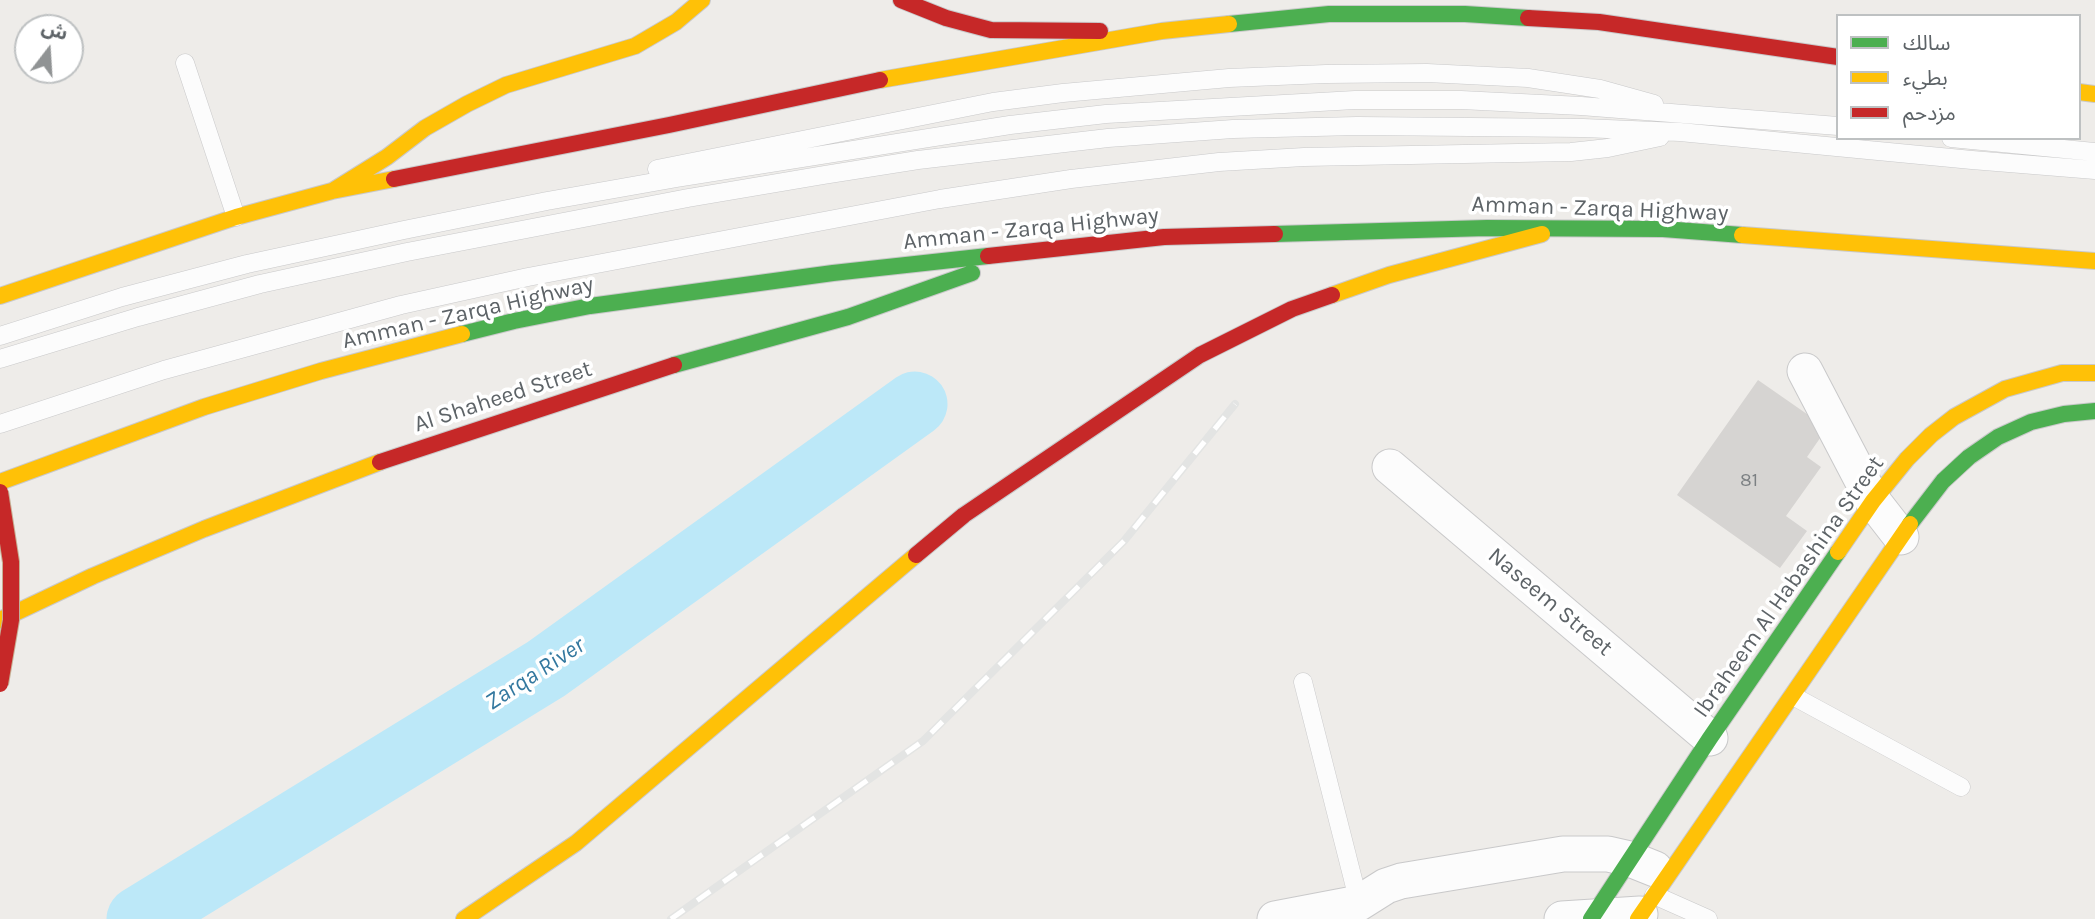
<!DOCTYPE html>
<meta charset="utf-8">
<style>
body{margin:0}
#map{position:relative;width:2095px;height:919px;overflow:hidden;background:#eeece9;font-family:Karla,"Noto Sans Arabic",sans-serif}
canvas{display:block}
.legend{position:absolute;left:1836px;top:14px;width:245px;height:126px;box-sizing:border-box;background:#fff;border:2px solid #bec1c2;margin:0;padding:9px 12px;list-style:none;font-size:21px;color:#5d6367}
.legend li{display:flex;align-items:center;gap:14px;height:35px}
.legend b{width:35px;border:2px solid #bec1c2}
.north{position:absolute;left:14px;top:14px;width:70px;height:70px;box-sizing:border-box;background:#fff;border:2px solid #bec1c2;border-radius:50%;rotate:17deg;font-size:19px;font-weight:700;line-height:28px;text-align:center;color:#5d6367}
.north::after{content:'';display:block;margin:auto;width:24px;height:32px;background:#909394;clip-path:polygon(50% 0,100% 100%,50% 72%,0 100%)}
</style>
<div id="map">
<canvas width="2095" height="919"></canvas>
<ul class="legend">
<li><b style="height:9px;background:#4caf50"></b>سالك</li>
<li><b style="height:9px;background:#ffc107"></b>بطيء</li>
<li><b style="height:9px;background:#c62828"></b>مزدحم</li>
</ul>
<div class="north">ش</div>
</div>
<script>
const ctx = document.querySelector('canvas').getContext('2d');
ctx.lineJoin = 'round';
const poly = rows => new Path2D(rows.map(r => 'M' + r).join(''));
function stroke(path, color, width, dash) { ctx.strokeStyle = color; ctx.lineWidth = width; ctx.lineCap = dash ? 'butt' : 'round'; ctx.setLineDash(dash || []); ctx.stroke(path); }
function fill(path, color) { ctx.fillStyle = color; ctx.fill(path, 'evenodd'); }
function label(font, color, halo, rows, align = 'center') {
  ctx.font = font + ' Karla,sans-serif'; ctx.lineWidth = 7; ctx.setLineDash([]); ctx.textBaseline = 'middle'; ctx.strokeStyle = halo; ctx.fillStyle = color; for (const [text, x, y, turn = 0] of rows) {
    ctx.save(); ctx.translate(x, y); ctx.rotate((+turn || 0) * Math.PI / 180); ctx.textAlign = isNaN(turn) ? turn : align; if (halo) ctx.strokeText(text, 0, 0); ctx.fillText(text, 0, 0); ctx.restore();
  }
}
const river = poly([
 [139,919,546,669,915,404]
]);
const building = poly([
 [1758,380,1827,428,1807,457,1821,467,1786,516,1807,531,1780,568,1677,495]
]);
const lane = poly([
 [185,63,236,217],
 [1951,138,2095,152],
 [657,169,993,102,1063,93,1229,78,1326,74,1427,73,1528,78,1600,89,1654,104],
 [0,336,122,297,247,264,404,230,547,201,677,178,1010,125,1106,114,1355,100,1461,100,1581,106,1838,126],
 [0,359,138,317,260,284,407,252,688,198,824,175,918,160,1108,138,1233,129,1357,126,1583,128,1680,132,1972,160,2095,170],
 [0,424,164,370,401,305,528,277,940,199,1071,179,1219,162,1304,157,1571,152,1608,148,1660,137],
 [1303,682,1359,903],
 [1793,696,1961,787],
 [1654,895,1708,919]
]);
const street = poly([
 [1805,371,1873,501,1901,537],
 [1390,467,1710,738],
 [1275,919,1359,903,1386,886,1401,881,1563,854,1608,854,1630,859,1655,869],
 [1562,919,1640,914]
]);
const fast = poly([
 [1229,24,1329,14,1465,14,1528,18],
 [1275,234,1487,228,1663,229,1742,235],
 [462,334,514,321,590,306,833,273,988,256],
 [674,365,848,317,972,273],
 [1910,524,1943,481,1969,457,1998,437,2031,422,2064,414,2095,411],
 [1591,919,1710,738,1838,552]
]);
const slow = poly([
 [880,80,1162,31,1229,24],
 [2079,92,2095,94],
 [334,190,387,157,425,128,467,104,506,85,635,46,676,22,702,0],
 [1742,235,2095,261],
 [1332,295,1389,275,1542,234],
 [0,296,236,217,332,191,394,179],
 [0,482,204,407,321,371,462,334],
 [1838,552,1873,501,1907,459,1931,435,1954,417,2005,389,2062,373,2095,373],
 [0,620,93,576,204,529,380,462],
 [464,919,576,843,916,555],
 [1638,919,1910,524]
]);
const jam = poly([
 [901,0,946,18,991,30,1100,31],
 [1528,18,1599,22,1838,57],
 [394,179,669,125,880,80],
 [988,256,1164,237,1275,234],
 [380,462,674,365],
 [916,555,964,515,1200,355,1292,309,1332,295]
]);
const rail = poly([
 [671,919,923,741,1124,541,1235,404]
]);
const jamBridge = poly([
 [0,492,11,562,11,620,0,684]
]);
const numberNames = [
 ["81",1749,481]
];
const streetNames = [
 ["Amman - Zarqa Highway",1600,209,2],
 ["Amman - Zarqa Highway",1031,229,-6],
 ["Amman - Zarqa Highway",468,313,-13],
 ["Al Shaheed Street",503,397,-18],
 ["Ibraheem Al Habashina Street",1789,587,-55],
 ["Naseem Street",1550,602,40]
];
const waterNames = [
 ["Zarqa River",535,674,-33]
];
stroke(river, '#bce8f8', 65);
fill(building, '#d6d4d2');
stroke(lane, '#c9c9ca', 19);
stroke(street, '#c9c9ca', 37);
stroke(fast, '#c9c9ca', 18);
stroke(slow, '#c9c9ca', 18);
stroke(jam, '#c9c9ca', 18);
stroke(lane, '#fcfcfc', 18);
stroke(street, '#fcfcfc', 35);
stroke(fast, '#4caf50', 16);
stroke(slow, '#ffc107', 16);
stroke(jam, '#c62828', 16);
stroke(rail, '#e3e4e3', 8);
stroke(rail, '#fff', 5, [16]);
stroke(jamBridge, '#c6b095', 18, []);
stroke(jamBridge, '#c62828', 16);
label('19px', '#7c8083', null, numberNames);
label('23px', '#5d6367', '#fff', streetNames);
label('italic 24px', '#33789f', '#fff', waterNames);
</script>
